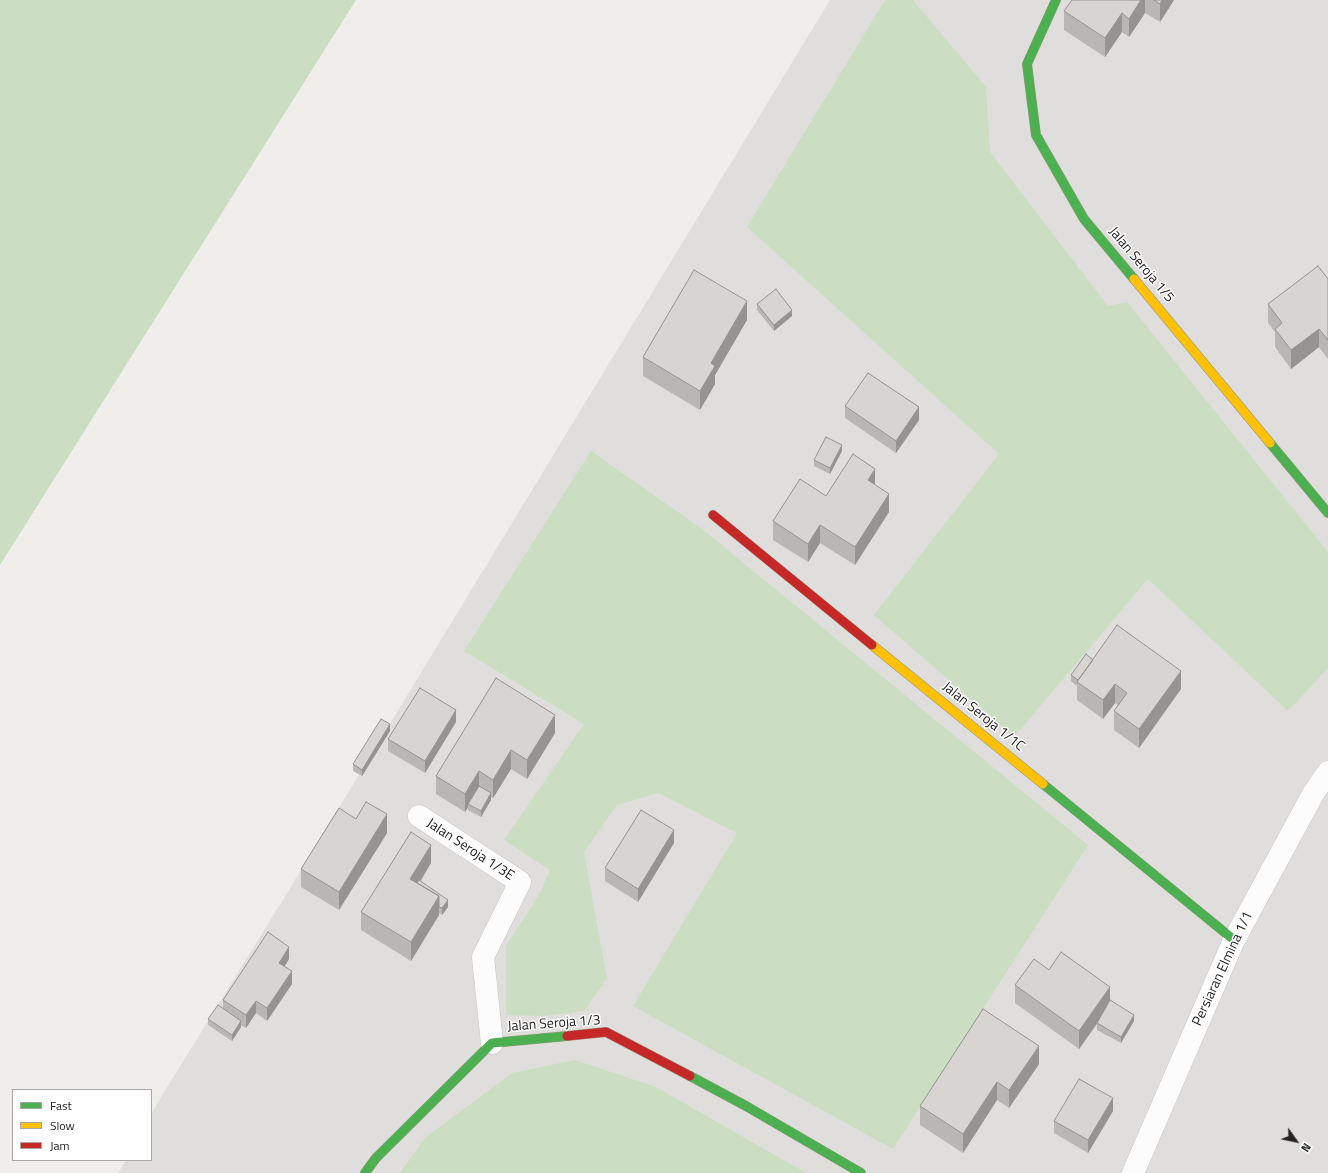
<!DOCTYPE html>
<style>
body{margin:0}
#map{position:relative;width:1328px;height:1173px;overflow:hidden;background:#f0eeeb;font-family:"Titillium Web",sans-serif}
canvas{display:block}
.legend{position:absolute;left:12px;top:1089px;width:140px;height:72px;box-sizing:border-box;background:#fff;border:1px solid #a7a7a7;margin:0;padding:5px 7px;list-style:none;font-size:12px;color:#222}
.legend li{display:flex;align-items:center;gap:8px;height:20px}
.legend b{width:20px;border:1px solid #a7a7a7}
.north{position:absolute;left:1276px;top:1121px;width:40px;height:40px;-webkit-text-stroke:3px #fff;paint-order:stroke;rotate:123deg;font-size:11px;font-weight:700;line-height:16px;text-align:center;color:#222}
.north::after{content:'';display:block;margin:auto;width:14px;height:18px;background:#222;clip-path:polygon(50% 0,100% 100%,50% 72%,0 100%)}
</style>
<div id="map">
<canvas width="1328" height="1173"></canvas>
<ul class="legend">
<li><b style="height:5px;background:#4caf50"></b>Fast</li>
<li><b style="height:5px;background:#ffc107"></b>Slow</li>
<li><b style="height:5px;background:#c62828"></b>Jam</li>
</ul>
<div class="north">N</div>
</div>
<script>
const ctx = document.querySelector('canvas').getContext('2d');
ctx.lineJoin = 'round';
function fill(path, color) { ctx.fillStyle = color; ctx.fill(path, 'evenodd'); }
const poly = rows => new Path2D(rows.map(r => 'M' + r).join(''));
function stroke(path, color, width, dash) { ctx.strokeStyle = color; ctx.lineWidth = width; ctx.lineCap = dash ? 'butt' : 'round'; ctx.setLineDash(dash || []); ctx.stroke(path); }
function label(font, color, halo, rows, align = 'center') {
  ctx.font = font + ' "Titillium Web",sans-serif'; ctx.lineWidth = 3; ctx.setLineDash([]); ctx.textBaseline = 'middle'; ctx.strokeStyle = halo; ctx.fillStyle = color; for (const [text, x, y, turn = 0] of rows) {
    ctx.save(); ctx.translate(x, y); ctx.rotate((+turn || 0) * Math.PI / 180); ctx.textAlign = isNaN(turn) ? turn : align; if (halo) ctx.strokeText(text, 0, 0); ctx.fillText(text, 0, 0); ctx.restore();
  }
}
const residential = poly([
 [830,0,1328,0,1328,1173,118,1173,126,1160,151,1160,151,1114,158,1102,287,893]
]);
const forest = poly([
 [0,0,356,0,0,565],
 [885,0,913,0,986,87,990,152,1108,306,1127,302,1328,552,1328,668,1288,711,1148,579,1014,737,874,615,999,454,747,227],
 [591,451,702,529,1088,845,893,1149,633,1006,737,833,658,793,617,805,584,852,607,979,584,1011,543,1016,506,1015,506,946,540,893,550,870,504,840,584,724,464,651],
 [575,1060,656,1087,806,1173,400,1173,426,1137,512,1073]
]);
const street = poly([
 [419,816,520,882,483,957,492,1043],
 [1133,1173,1234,940,1313,794,1328,772]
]);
const fast = poly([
 [1056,0,1027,64,1036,135,1084,219,1134,279],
 [1270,443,1328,513],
 [1043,784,1234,940],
 [690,1076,746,1106,861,1173],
 [365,1173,376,1158,492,1043,567,1036]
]);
const slow = poly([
 [1134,279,1270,443],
 [872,645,1043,784]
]);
const jam = poly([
 [713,515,872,645],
 [567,1036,606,1032,690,1076]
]);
const wall = poly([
 [1072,0,1174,0,1160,22,1145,13,1129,37,1122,32,1105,57,1064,30,1064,11],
 [1328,279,1328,359,1319,347,1291,369,1275,347,1275,332,1268,323,1268,304],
 [757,304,792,316,774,331,757,310],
 [747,320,715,375,715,384,700,410,643,376,643,357],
 [845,406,919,420,896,453,845,418],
 [842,451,830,474,814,466,814,460],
 [875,484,889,512,855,565,820,543,808,562,773,540,773,521],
 [1093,660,1181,689,1139,748,1114,730,1114,711,1118,705,1115,703,1103,719,1077,700,1077,686,1071,681,1071,675],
 [456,722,425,773,388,751,388,739],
 [390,731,362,776,353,771,353,764],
 [555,733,527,779,511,769,493,798,491,797,491,800,481,817,468,810,468,807,465,812,436,794,436,776],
 [356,819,387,833,339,910,301,887,301,869],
 [674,843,638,902,605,881,605,868],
 [431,863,421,881,448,907,442,915,439,913,439,915,411,961,361,930,361,912],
 [289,959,285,966,292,984,267,1021,256,1013,246,1028,241,1025,241,1027,232,1041,208,1025,208,1019,223,1009,223,1000],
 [1049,970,1110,1000,1134,1021,1121,1043,1097,1030,1097,1024,1079,1049,1015,1003,1015,985],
 [1039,1064,1009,1108,997,1100,963,1153,920,1125,920,1106],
 [1113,1111,1088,1153,1054,1133,1054,1121]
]);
const shadedWall = poly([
 [1141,0,1145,0,1145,13,1129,37,1129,19],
 [1162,0,1174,0,1160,22,1160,4],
 [1122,13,1122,32,1105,57,1105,38],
 [747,301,747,320,715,375,715,384,700,410,700,391,711,363],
 [792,310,792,316,774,331,774,325],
 [1319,329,1319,347,1291,369,1291,350],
 [919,407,919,420,896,453,896,441],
 [842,445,842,451,830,474,830,468],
 [875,469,875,487,868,480],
 [889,494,889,512,855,565,855,547],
 [820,525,820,543,808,562,808,544],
 [1181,671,1181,689,1139,748,1139,729],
 [1115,684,1115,703,1103,719,1103,700],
 [456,710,456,722,425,773,425,761],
 [555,715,555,733,527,779,527,760],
 [390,724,390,731,362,776,362,770],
 [511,750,511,769,493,798,493,780],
 [479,771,479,790,468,804,468,807,465,812,465,794],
 [491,793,491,800,481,817,481,811],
 [387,814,387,833,339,910,339,892],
 [674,830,674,843,638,902,638,889],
 [431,845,431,863,415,889,410,879],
 [439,896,439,915,411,961,411,942],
 [448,900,448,907,442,915,442,908],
 [289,947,289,959,279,975,279,963],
 [292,971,292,984,267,1021,267,1008],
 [1110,987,1110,1005,1079,1049,1079,1031],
 [256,1001,256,1013,246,1028,246,1015],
 [1134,1015,1134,1021,1121,1043,1121,1037],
 [241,1021,241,1027,232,1041,232,1035],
 [1039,1046,1039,1064,1009,1108,1009,1090],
 [997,1082,997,1100,963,1153,963,1134],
 [1113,1098,1113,1111,1088,1153,1088,1140]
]);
const building = poly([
 [1072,0,1141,0,1129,19,1122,13,1105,38,1064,11,1072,0],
 [1154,0,1162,0,1160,4,1154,0],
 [1318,266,1328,279,1328,340,1319,329,1291,350,1275,329,1282,323,1268,304,1318,266],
 [694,270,747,301,711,363,715,366,700,391,643,357,694,270],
 [776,289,792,310,774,325,757,304,776,289],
 [868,373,919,407,896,441,845,406,868,373],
 [826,437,842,445,830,468,814,460,826,437],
 [853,454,875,469,868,480,889,494,855,547,820,525,808,544,773,521,800,479,826,496,853,454],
 [1117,625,1181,671,1139,729,1114,711,1127,693,1115,684,1103,700,1077,682,1117,625],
 [1086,654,1093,660,1078,680,1071,675,1086,654],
 [496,678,555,715,527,760,511,750,493,780,479,771,465,794,436,776,496,678],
 [420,688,456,710,425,761,388,739,420,688],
 [381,719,390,724,362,770,353,764,381,719],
 [479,786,491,793,481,811,468,804,479,786],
 [366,802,387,814,339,892,301,869,339,808,356,819,366,802],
 [641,810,674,830,638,889,605,868,641,810],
 [411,832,431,845,410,879,439,896,411,942,361,912,411,832],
 [419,880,448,900,442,908,439,907,439,896,417,883,419,880],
 [268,932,289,947,279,963,292,971,267,1008,256,1001,246,1015,223,1000,268,932],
 [1061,952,1110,987,1079,1031,1015,985,1034,959,1049,970,1061,952],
 [1110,1000,1134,1015,1121,1037,1097,1023,1110,1000],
 [218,1005,241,1021,232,1035,208,1019,218,1005],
 [983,1009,1039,1046,1009,1090,997,1082,963,1134,920,1106,983,1009],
 [1079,1079,1113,1098,1088,1140,1054,1121,1079,1079]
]);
const streetNames = [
 ["Jalan Seroja 1/5",1141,265,50],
 ["Jalan Seroja 1/1C",983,717,39],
 ["Jalan Seroja 1/3E",470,850,33],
 ["Persiaran Elmina 1/1",1223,969,-65],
 ["Jalan Seroja 1/3",554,1024,-4]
];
fill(residential, '#dfdedc');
fill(forest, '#cbdec1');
stroke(street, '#c9c8c7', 23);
stroke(fast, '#999a82', 10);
stroke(slow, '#999a82', 10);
stroke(jam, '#999a82', 10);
stroke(street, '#fdfcfc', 22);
stroke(fast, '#4caf50', 9);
stroke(slow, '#ffc107', 9);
stroke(jam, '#c62828', 9);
fill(wall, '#b9b6b5');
fill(shadedWall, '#969493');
fill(building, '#d7d4d2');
stroke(building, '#969493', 1);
label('14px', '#222', '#fff', streetNames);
</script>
